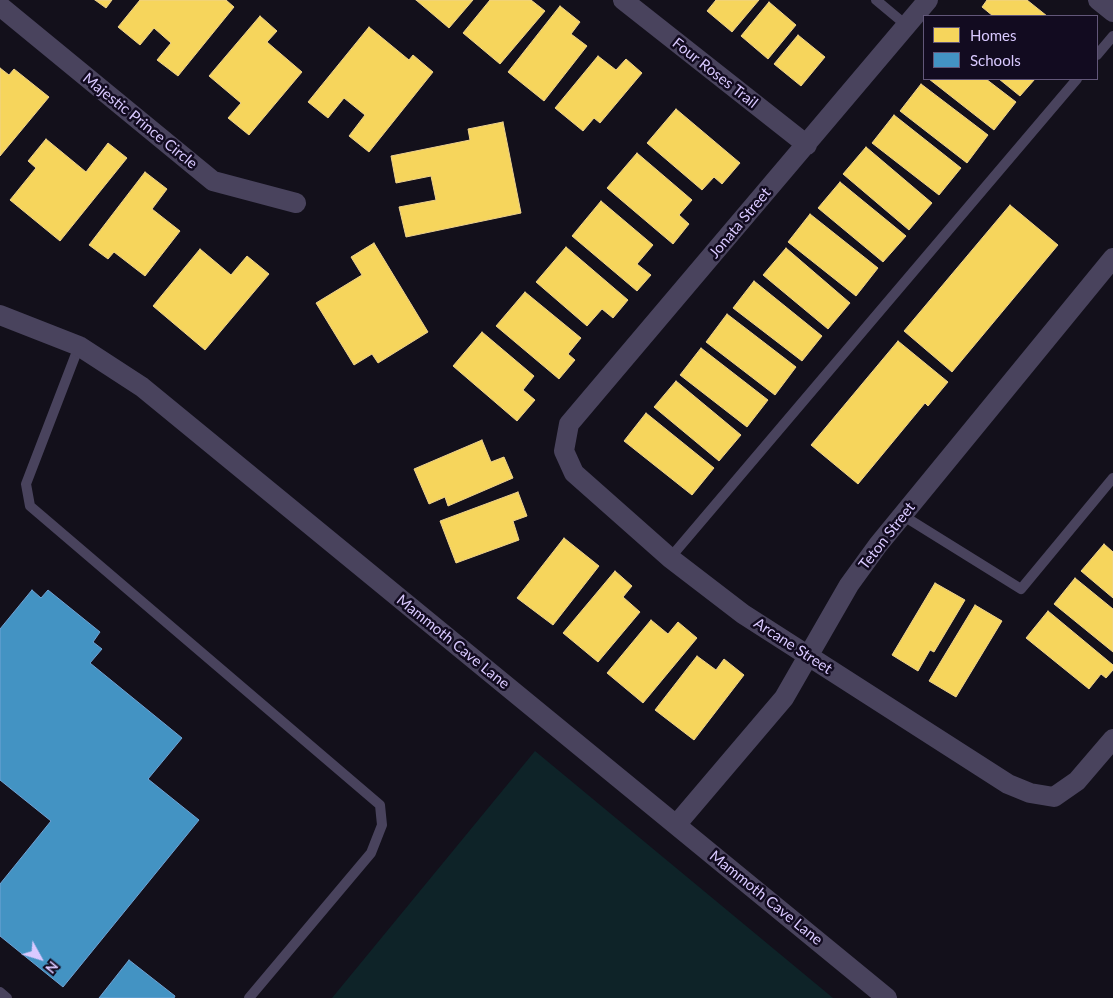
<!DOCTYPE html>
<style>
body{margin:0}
#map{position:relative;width:1113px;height:998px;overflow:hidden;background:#13101b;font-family:Lato,sans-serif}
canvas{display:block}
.legend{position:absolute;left:923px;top:15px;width:175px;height:65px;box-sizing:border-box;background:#120b20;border:1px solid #625779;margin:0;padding:6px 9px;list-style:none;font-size:15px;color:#d9c9ff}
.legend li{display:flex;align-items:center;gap:10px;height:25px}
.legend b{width:25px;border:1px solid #625779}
.north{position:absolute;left:15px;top:933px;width:50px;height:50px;-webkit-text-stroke:4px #120b20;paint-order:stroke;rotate:129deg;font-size:14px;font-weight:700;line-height:20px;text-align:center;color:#d9c9ff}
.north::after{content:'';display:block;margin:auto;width:18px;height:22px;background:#d9c9ff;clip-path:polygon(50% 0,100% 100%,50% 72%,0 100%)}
</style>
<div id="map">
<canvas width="1113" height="998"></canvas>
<ul class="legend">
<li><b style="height:14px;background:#f6d55c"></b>Homes</li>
<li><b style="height:14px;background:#4393c3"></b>Schools</li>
</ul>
<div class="north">N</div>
</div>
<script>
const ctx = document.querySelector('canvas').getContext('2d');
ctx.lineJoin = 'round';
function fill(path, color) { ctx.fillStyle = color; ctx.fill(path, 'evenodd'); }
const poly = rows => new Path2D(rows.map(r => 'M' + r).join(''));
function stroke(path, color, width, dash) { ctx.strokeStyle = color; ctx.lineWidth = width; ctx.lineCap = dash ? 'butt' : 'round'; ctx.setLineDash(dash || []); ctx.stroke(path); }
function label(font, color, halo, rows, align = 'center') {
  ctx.font = font + ' Lato,sans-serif'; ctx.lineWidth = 5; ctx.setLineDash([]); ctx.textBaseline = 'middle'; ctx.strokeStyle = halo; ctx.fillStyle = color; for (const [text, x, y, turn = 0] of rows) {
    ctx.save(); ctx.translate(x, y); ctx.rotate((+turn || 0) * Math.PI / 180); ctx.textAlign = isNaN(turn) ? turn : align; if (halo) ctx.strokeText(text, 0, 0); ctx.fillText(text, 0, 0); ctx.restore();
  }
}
const green = poly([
 [535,751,833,998,332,998]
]);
const homes = poly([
 [95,0,112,0,106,8,95,0],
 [140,0,226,0,234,7,178,76,157,60,171,43,154,28,140,45,118,27,140,0],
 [416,0,473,0,449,28,416,0],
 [490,0,531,0,545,11,500,64,463,33,490,0],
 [716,0,759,0,732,32,707,11,716,0],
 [987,0,1027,0,1047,16,993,16,982,7,987,0],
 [769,2,796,25,768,59,741,36,769,2],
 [560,6,580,22,571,34,587,46,544,101,508,72,560,6],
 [260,16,277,31,267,42,302,72,249,135,228,118,241,103,209,76,260,16],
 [369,27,409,60,413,55,433,72,369,152,349,136,365,115,344,98,328,118,308,102,369,27],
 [798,35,825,57,801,86,774,64,798,35],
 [598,56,616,70,626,59,642,73,600,123,594,118,583,131,555,108,598,56],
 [0,68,9,75,14,69,49,97,0,156,0,68],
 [929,79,986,79,1016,102,994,130,929,79],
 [999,79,1035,79,1020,96,999,79],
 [921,84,988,135,967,163,900,111,921,84],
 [676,109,740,163,722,184,714,177,702,190,647,143,676,109],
 [894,115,961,168,939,195,872,143,894,115],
 [503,122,521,213,406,237,399,207,436,200,431,176,396,183,391,156,470,140,468,129,503,122],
 [46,139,86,172,108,143,127,158,60,241,10,200,36,168,28,161,46,139],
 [866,147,932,203,909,230,843,174,866,147],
 [637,153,692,200,679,215,689,224,673,244,607,188,637,153],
 [145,172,167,189,152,209,180,231,145,276,114,252,108,259,89,245,145,172],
 [840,182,906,236,883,262,818,208,840,182],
 [601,201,653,245,637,264,651,275,637,291,572,236,601,201],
 [1010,205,1058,245,952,372,904,331,1010,205],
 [810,214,878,268,856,296,788,242,810,214],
 [374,243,428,332,378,363,372,354,354,365,316,303,362,275,351,257,374,243],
 [566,247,628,300,613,318,602,309,587,326,536,282,566,247],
 [786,248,850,303,828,329,763,275,786,248],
 [200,249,231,275,247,256,269,274,205,350,153,306,200,249],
 [754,281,822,336,802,361,733,308,754,281],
 [525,292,581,338,568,354,575,360,559,379,496,326,525,292],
 [727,314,796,367,775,395,706,342,727,314],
 [482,332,534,376,523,390,535,400,517,421,453,366,482,332],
 [898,341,948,382,928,406,925,403,858,484,811,445,898,341],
 [701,348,768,400,747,427,680,375,701,348],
 [676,381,741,435,719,461,654,407,676,381],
 [646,413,714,468,692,495,624,441,646,413],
 [482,440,491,462,504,457,513,478,448,506,445,497,429,504,414,469,482,440],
 [518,492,527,516,513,521,519,540,456,563,440,521,518,492],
 [564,538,599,566,553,625,517,598,564,538],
 [1104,544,1113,552,1113,598,1081,571,1104,544],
 [615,571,632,586,623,597,640,612,598,662,563,633,615,571],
 [1075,578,1113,609,1113,652,1054,604,1075,578],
 [935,583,965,600,934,652,930,650,918,671,892,655,935,583],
 [975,605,1002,621,956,697,929,681,975,605],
 [1048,611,1113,665,1113,670,1106,678,1101,674,1089,689,1026,638,1048,611],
 [651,620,668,634,678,622,697,638,643,703,607,673,651,620],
 [697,656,716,670,724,659,744,675,694,740,655,710,697,656]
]);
const schools = poly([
 [32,590,41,598,48,590,100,632,93,642,102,649,90,663,182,738,148,779,199,820,63,987,0,936,0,884,51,821,0,780,0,629,32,590],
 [129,960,175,996,174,998,99,998,129,960]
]);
const service = poly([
 [876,0,906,25],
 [1097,55,1113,36],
 [79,346,26,484,30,506,380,805,382,825,371,853,249,998],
 [902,515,1021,589,1113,478],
 [670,558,1077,79],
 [0,992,7,998]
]);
const minor = poly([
 [623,0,807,145],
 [928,0,569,424,564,451,574,473,670,558,743,614,1008,784,1030,793,1054,797,1077,781,1113,739],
 [1098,0,1113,12],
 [0,6,213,181,296,203],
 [0,315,79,346,142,387,887,998],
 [676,825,784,698,849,585,878,545,1113,258]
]);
const streetNames = [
 ["Four Roses Trail",715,73,38],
 ["Majestic Prince Circle",140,121,39],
 ["Jonata Street",740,223,-50],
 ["Teton Street",887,536,-52],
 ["Mammoth Cave Lane",453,642,39],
 ["Arcane Street",793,646,33],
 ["Mammoth Cave Lane",766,898,39]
];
fill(green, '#0e2328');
fill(homes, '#f6d55c');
stroke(homes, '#edd18d', 1);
fill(schools, '#4393c3');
stroke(schools, '#70a3d5', 1);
stroke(service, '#49435d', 10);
stroke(minor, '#49435d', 20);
label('15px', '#d9c9ff', '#120b20', streetNames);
</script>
